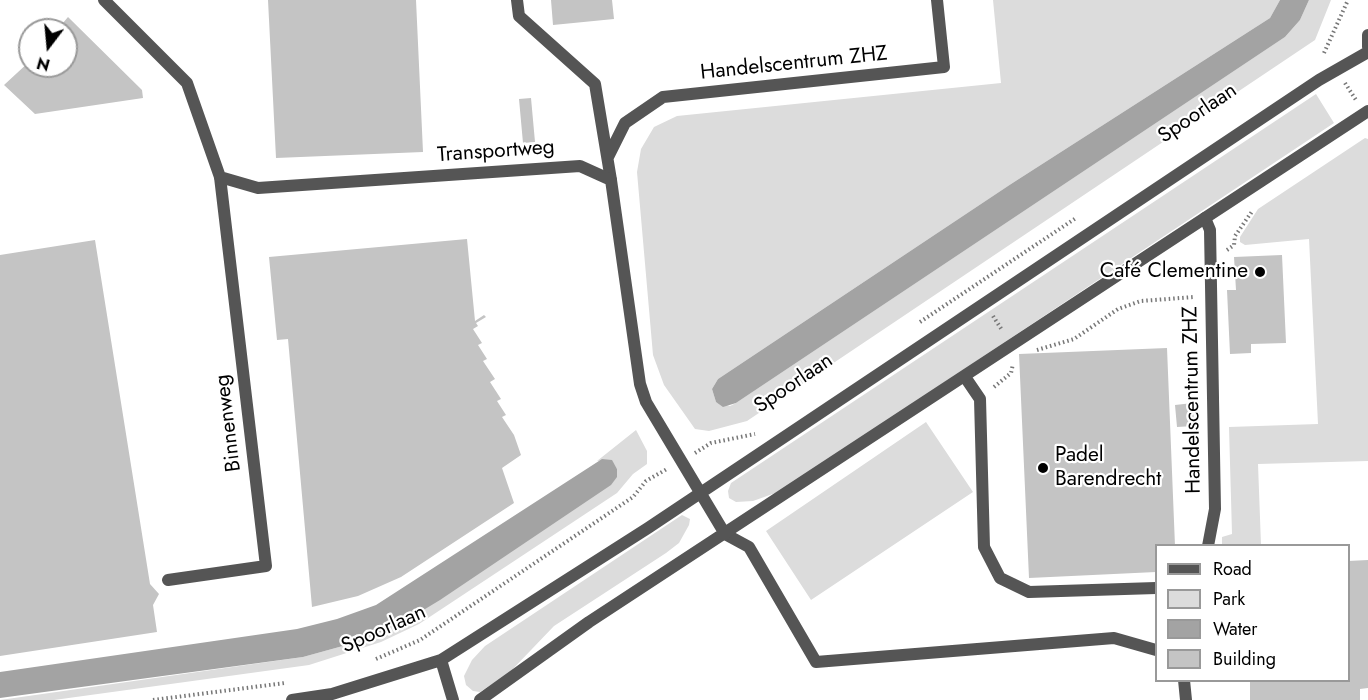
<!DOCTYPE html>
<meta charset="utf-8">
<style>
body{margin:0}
#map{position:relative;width:1368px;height:700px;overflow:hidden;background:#fff;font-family:Jost,sans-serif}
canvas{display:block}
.legend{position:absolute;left:1155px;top:544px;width:195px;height:138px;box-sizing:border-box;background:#fff;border:2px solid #999;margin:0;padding:8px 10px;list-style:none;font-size:18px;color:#000}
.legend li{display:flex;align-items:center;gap:12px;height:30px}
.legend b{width:30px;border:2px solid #999}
.north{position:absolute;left:18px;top:18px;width:60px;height:60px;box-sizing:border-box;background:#fff;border:2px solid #999;border-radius:50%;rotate:196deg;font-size:16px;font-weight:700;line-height:24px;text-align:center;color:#000}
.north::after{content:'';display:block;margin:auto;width:21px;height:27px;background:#000;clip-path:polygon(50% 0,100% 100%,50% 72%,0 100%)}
</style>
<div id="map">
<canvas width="1368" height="700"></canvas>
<ul class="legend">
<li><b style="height:8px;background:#555"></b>Road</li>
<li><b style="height:16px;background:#dcdcdc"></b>Park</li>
<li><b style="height:16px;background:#a3a3a3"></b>Water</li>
<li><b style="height:16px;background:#c4c4c4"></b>Building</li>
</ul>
<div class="north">N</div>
</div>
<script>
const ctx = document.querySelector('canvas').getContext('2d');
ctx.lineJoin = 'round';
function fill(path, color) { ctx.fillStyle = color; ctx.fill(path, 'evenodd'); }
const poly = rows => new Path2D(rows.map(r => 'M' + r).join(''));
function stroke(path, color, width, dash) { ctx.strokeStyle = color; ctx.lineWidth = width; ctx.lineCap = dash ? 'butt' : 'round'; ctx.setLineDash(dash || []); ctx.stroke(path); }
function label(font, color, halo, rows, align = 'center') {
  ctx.font = font + ' Jost,sans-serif'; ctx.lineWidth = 4.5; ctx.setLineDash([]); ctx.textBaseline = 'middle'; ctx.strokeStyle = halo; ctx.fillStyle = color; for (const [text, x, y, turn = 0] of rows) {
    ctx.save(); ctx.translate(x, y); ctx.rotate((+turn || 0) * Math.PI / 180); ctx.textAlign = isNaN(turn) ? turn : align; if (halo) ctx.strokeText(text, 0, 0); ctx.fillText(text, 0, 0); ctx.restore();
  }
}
const green = poly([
 [993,0,1280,0,1270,18,1011,184,718,379,712,389,716,402,730,406,736,403,1285,37,1300,20,1309,0,1331,0,1315,40,747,421,709,431,695,429,664,385,653,355,637,172,641,149,654,127,677,116,1001,83],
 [1316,94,1334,123,781,491,753,501,736,502,729,498,728,491,731,483],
 [1365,138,1368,139,1368,461,1258,464,1261,545,1222,545,1222,537,1232,534,1229,427,1318,424,1309,239,1245,245,1240,242,1240,237,1258,209],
 [926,422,973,492,811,600,766,531],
 [636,430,647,451,647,464,633,474,617,493,419,624,381,642,309,665,54,700,0,700,303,657,350,644,402,623,617,469,611,460,597,461],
 [682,515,690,519,689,525,679,543,666,553,554,626,509,673,480,692,473,691,466,685,464,676,472,660,485,646]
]);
const water = poly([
 [1280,0,1309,0,1300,20,1285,37,736,403,723,407,716,402,712,389,718,379,1011,184,1270,18],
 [602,459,612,460,617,469,617,477,611,485,440,600,402,623,350,644,303,657,0,698,0,672,297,629,337,619,376,605]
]);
const building = poly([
 [268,0,416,0,423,152,276,158],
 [551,0,612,0,614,19,553,25],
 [68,17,142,90,143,98,35,114,4,85,30,61,30,66,66,66,66,30,57,30],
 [531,98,535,142,523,143,519,99],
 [467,239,475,321,484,315,486,317,476,323,478,326,473,329,482,343,478,345,487,359,483,361,495,379,490,382,501,399,497,401,506,415,502,417,514,435,521,455,502,468,514,503,401,577,358,596,312,607,288,339,277,340,269,257],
 [95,240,150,584,159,594,153,605,157,632,0,656,0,255],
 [1282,255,1286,343,1251,344,1251,353,1230,354,1227,290,1236,290,1234,257],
 [1167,348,1175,546,1156,546,1156,572,1029,578,1019,354],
 [1193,403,1194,426,1177,427,1175,405],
 [1368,560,1368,688,1360,689,1360,700,1250,700,1250,680,1348,680,1348,561]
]);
const path = poly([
 [1324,53,1348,0],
 [1345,83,1356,100],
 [1227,250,1234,245,1235,236,1253,210],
 [993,316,1002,330],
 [920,322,1076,218],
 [1037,350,1074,339,1118,309,1141,301,1194,297],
 [994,387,1011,373,1013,364],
 [695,453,711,443,755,434],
 [376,659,420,640,633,497,646,481,667,469],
 [153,700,285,683]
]);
const service = poly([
 [517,0,519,16,595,84,611,180],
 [608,157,625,123,663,97,944,67,937,0],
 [1205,218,1210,230,1215,509,1208,546],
 [965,377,980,399,984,547,1000,578,1029,592,1156,588],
 [725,534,749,547,816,662,1114,638,1156,650],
 [168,580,266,566,220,177],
 [1184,680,1186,700]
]);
const minor = poly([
 [104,0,187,83,220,177,258,188,580,166,611,180,640,384,646,402,725,534],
 [1368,35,1368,47],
 [441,660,453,700],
 [292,700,332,694,441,660,648,528,1319,80,1368,52],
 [480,700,589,622,1368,111]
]);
const markers = [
 [1260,272,6,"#000"],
 [1043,468,6,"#000"]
];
const streetNames = [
 ["Handelscentrum ZHZ",794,64,-6],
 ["Spoorlaan",1198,114,-34],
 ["Transportweg",496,152,-4],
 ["Spoorlaan",794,384,-34],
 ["Handelscentrum ZHZ",1193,400,-91],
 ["Binnenweg",229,423,-97],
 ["Spoorlaan",384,630,-24]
];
const poiNames = [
 ["Café Clementine",1248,272],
 ["Padel",1055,456,"left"],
 ["Barendrecht",1055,480,"left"]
];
fill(green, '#dcdcdc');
fill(water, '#a3a3a3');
fill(building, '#c4c4c4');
stroke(path, '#777', 4, [1.5, 3]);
stroke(service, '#555', 12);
stroke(minor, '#555', 12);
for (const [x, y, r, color] of markers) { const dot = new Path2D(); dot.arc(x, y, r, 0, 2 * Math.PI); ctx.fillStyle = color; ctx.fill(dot); stroke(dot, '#fff', 2); }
label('21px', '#000', '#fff', streetNames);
label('21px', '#000', '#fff', poiNames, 'right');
</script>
